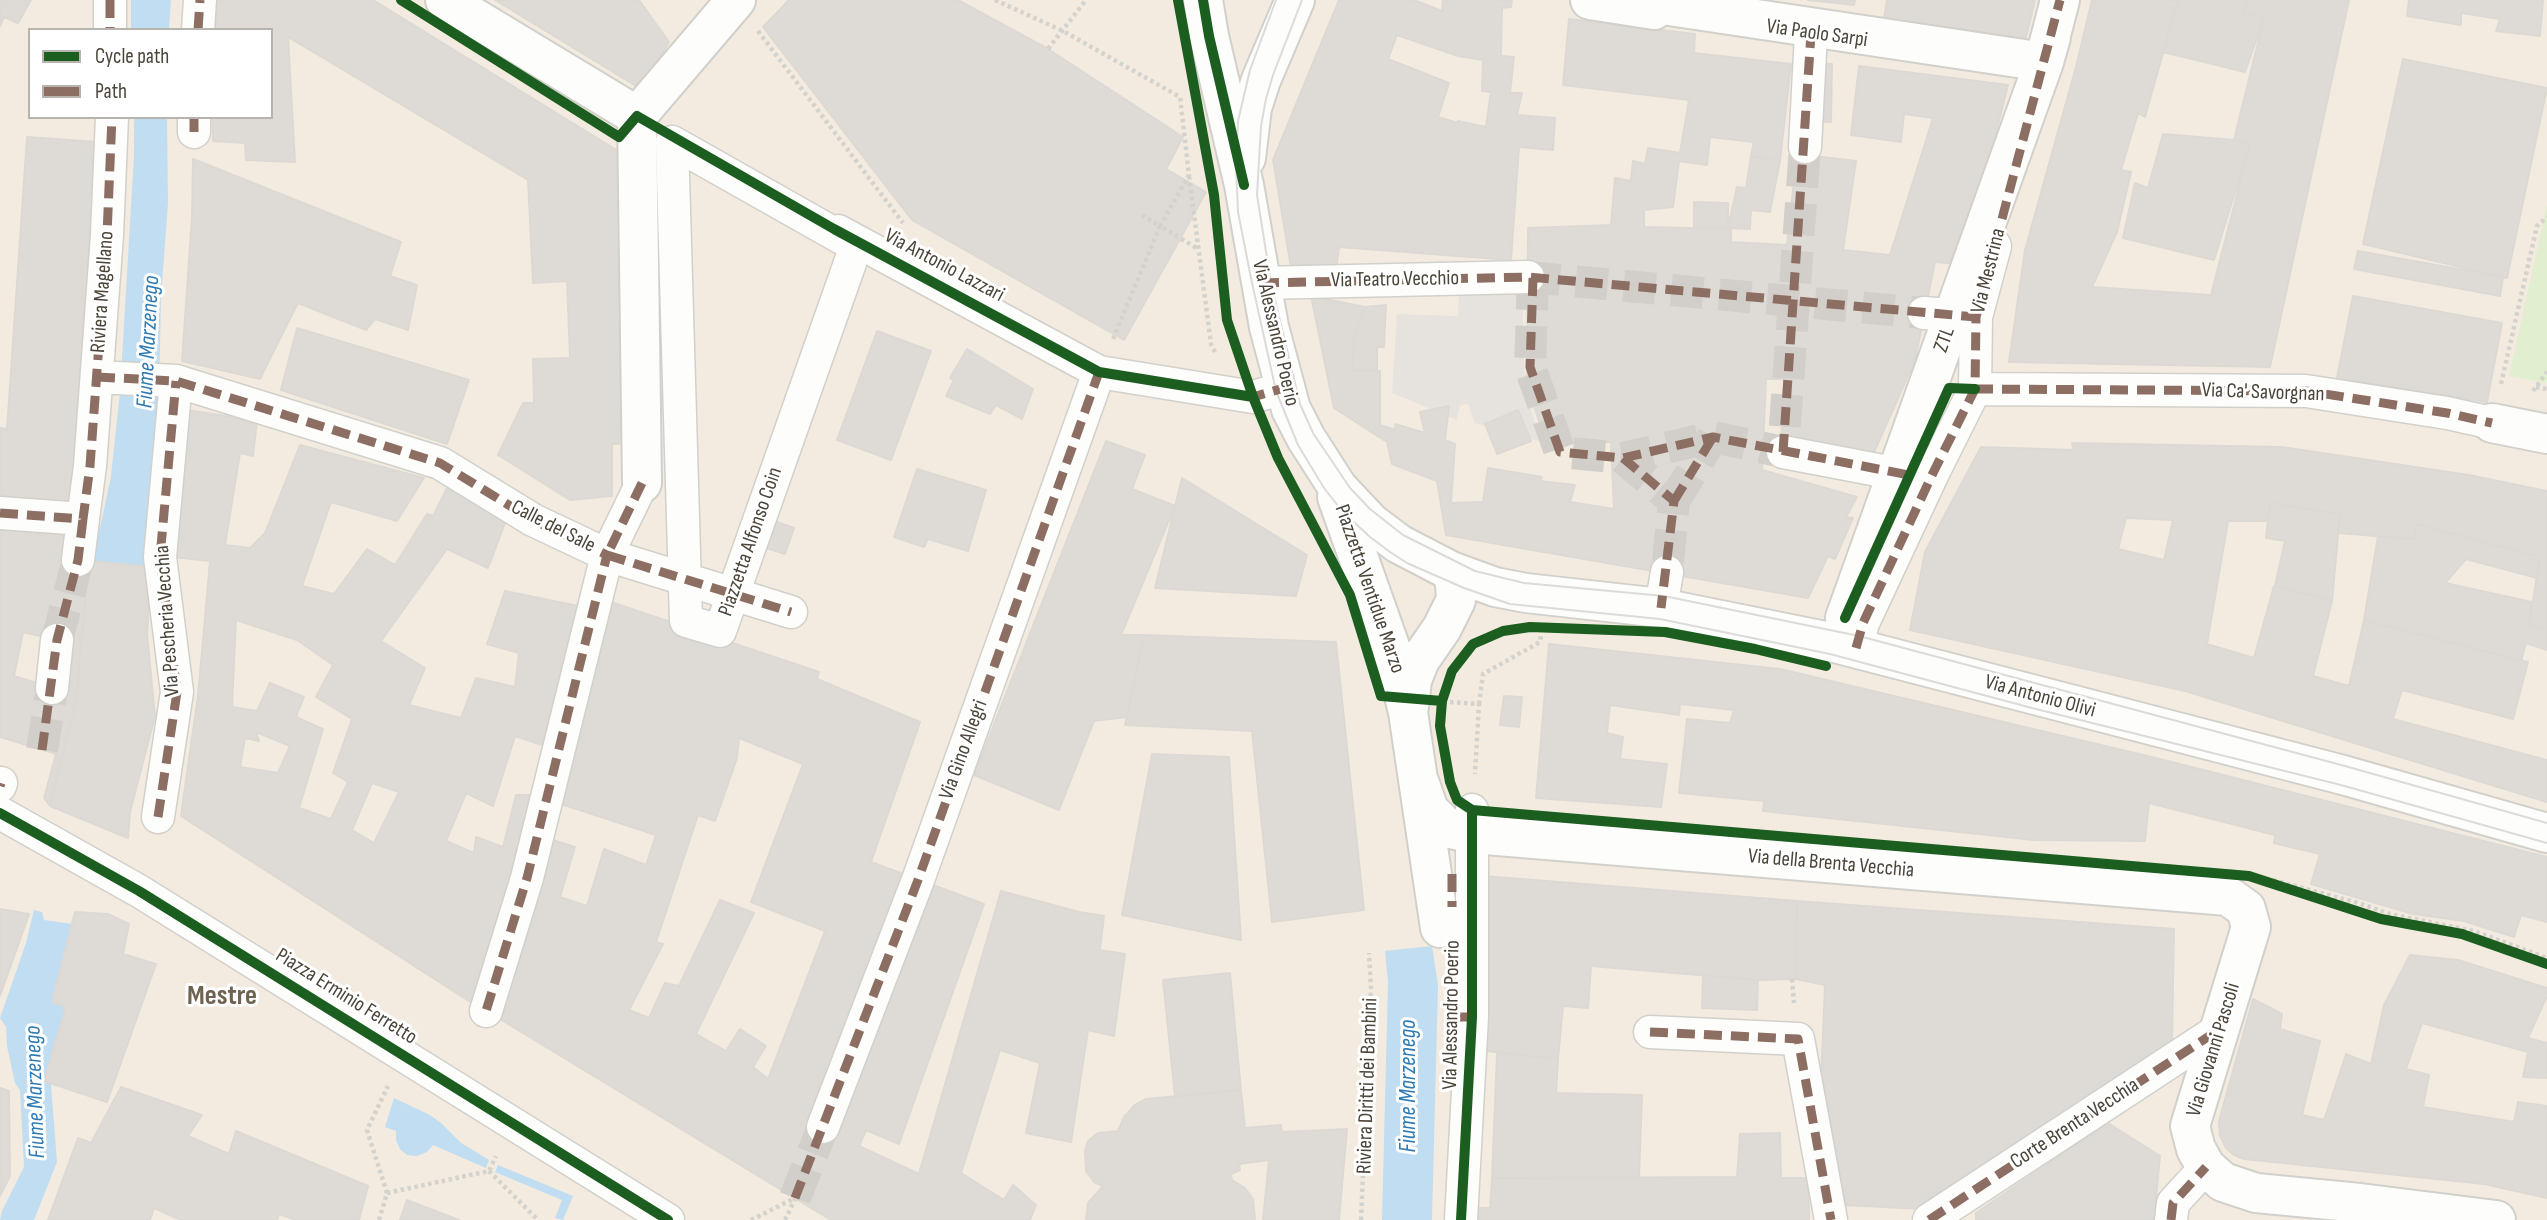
<!DOCTYPE html>
<style>
body{margin:0}
#map{position:relative;width:2547px;height:1220px;overflow:hidden;background:#f4f2ee;font-family:"Sofia Sans Condensed",sans-serif}
canvas{display:block}
.legend{position:absolute;left:28px;top:28px;width:245px;height:91px;box-sizing:border-box;background:#fff;border:2px solid #b7b4b0;margin:0;padding:9px 12px;list-style:none;font-size:21px;color:#4b4439}
.legend li{display:flex;align-items:center;gap:14px;height:35px}
.legend b{width:35px;border:2px solid #b7b4b0}
</style>
<div id="map">
<canvas width="2547" height="1220"></canvas>
<ul class="legend">
<li><b style="height:9px;background:#1b5e20"></b>Cycle path</li>
<li><b style="height:9px;background:#8d6e63"></b>Path</li>
</ul>
</div>
<script>
const ctx = document.querySelector('canvas').getContext('2d');
ctx.lineJoin = 'round';
function fill(path, color) { ctx.fillStyle = color; ctx.fill(path, 'evenodd'); }
const poly = rows => new Path2D(rows.map(r => 'M' + r).join(''));
function stroke(path, color, width, dash) { ctx.strokeStyle = color; ctx.lineWidth = width; ctx.lineCap = dash ? 'butt' : 'round'; ctx.setLineDash(dash || []); ctx.stroke(path); }
function label(font, color, halo, rows, align = 'center') {
  ctx.font = font + ' "Sofia Sans Condensed",sans-serif'; ctx.lineWidth = 6; ctx.setLineDash([]); ctx.textBaseline = 'middle'; ctx.strokeStyle = halo; ctx.fillStyle = color; for (const [text, x, y, turn = 0] of rows) {
    ctx.save(); ctx.translate(x, y); ctx.rotate((+turn || 0) * Math.PI / 180); ctx.textAlign = isNaN(turn) ? turn : align; if (halo) ctx.strokeText(text, 0, 0); ctx.fillText(text, 0, 0); ctx.restore();
  }
}
const commercial = poly([
 [0,0,2547,0,2547,1220,0,1220],
 [30,30,271,30,271,117,30,117]
]);
const green = poly([
 [2547,205,2547,383,2509,376]
]);
const parking = poly([
 [1522,287,1525,393,1542,442,1475,423,1468,404,1460,405,1457,420,1392,393,1397,314,1458,316,1459,290]
]);
const water = poly([
 [131,0,171,0,169,30,131,30],
 [134,117,167,117,168,203,161,297,159,395,143,566,89,561,101,524,111,476,120,392,134,156],
 [34,910,42,912,44,920,72,924,53,1002,66,1007,44,1081,51,1084,57,1162,34,1220,0,1220,2,1211,24,1167,20,1090,15,1083,7,1046,6,1027,0,1018,26,943],
 [1432,946,1438,985,1432,1220,1382,1220,1388,982,1385,951],
 [394,1098,430,1115,441,1123,461,1143,489,1160,486,1168,433,1145,427,1152,417,1156,407,1155,400,1149,396,1140,396,1131,385,1127],
 [498,1165,573,1196,563,1220,555,1218,562,1200,495,1172]
]);
const building = poly([
 [0,0,31,0,18,23,4,17,0,26,0,0],
 [215,0,373,0,618,151,630,443,612,444,612,496,570,500,498,455,523,403,534,403,533,359,570,358,567,281,533,283,528,180,288,37,295,162,246,160,245,143,213,141,213,117,271,117,271,30,215,30,215,0],
 [495,0,639,0,669,42,641,89,495,0],
 [789,0,958,0,1048,49,1183,137,1166,169,1206,192,1124,340,912,220,763,27,789,0],
 [1339,0,1414,0,1442,11,1443,0,1512,0,1511,7,1502,8,1501,56,1514,57,1510,93,1522,93,1517,115,1555,118,1553,150,1519,147,1511,260,1339,247,1336,272,1291,267,1273,160,1339,0],
 [1397,35,1458,56,1483,60,1482,91,1491,92,1486,127,1458,121,1458,123,1438,117,1449,83,1388,59,1397,35],
 [1808,0,1855,0,1854,5,1808,0],
 [1887,0,2035,0,2024,46,1882,32,1887,0],
 [2092,0,2178,0,2145,117,2138,113,2121,170,2131,172,2117,232,2092,287,2211,295,2250,144,2234,140,2264,18,2244,12,2247,0,2349,0,2270,367,2009,362,2025,250,2076,67,2092,0],
 [2178,0,2247,0,2244,12,2264,18,2245,72,2163,52,2178,0],
 [2409,0,2543,0,2540,36,2496,31,2500,19,2461,13,2461,25,2407,16,2409,0],
 [1569,19,1695,34,1694,53,1791,64,1780,161,1751,156,1754,142,1710,137,1707,165,1679,161,1673,207,1644,210,1644,227,1731,229,1731,242,1787,245,1797,154,1856,161,1843,250,1890,255,1933,118,1904,114,1901,142,1851,135,1859,66,2008,85,1984,180,1957,264,1935,262,1915,360,1868,466,1781,449,1784,379,1766,379,1762,470,1857,497,1846,517,1853,518,1835,559,1828,556,1808,598,1446,535,1437,481,1392,464,1387,442,1334,408,1311,296,1365,307,1354,340,1352,370,1380,371,1380,425,1396,430,1395,424,1425,433,1420,412,1449,406,1445,440,1455,444,1451,503,1483,502,1488,468,1542,477,1540,481,1575,485,1570,502,1614,509,1611,442,1547,444,1527,386,1528,228,1611,225,1615,178,1631,181,1633,161,1645,164,1648,148,1680,153,1689,100,1563,85,1569,19],
 [2403,59,2547,88,2507,278,2363,244,2403,59],
 [1814,64,1832,64,1831,122,1813,121,1814,64],
 [2163,134,2234,140,2250,144,2214,260,2123,238,2135,183,2148,188,2163,134],
 [27,137,97,142,71,503,0,498,0,428,7,429,27,137],
 [1751,156,1780,161,1770,212,1751,210,1750,229,1728,228,1737,187,1746,188,1751,156],
 [193,159,401,242,390,276,417,285,408,330,375,319,366,330,298,303,260,379,182,361,192,217,193,159],
 [1694,202,1728,203,1728,228,1694,228,1694,202],
 [2358,251,2503,277,2500,296,2354,269,2358,251],
 [2353,296,2502,323,2487,402,2337,378,2353,296],
 [1386,305,1384,347,1377,347,1377,370,1352,370,1354,340,1365,307,1386,305],
 [297,328,469,380,447,444,281,390,297,328],
 [877,331,931,351,891,460,837,440,877,331],
 [967,349,1033,389,1022,419,996,405,990,414,946,396,954,380,950,378,967,349],
 [187,410,257,421,253,456,240,453,225,545,250,548,265,533,300,445,424,478,397,521,331,502,302,586,334,594,367,549,395,565,427,514,433,516,454,474,511,507,488,568,447,549,381,641,425,668,409,705,461,718,476,678,515,687,519,653,487,644,505,591,583,607,548,747,515,736,493,806,466,793,446,841,474,853,476,837,503,847,516,795,540,795,475,1005,181,816,198,696,210,561,172,557,187,410],
 [236,620,297,640,333,665,316,697,352,719,333,773,348,782,331,819,299,808,323,729,296,717,304,697,270,683,257,711,232,707,236,620],
 [256,732,290,746,278,773,240,767,245,738,259,741,256,732],
 [372,783,399,792,374,843,352,830,372,783],
 [1518,410,1531,441,1497,454,1485,424,1518,410],
 [1106,441,1145,455,1132,489,1175,506,1121,635,1144,635,1127,717,1094,721,1059,810,974,775,1106,441],
 [2072,443,2282,447,2469,475,2547,491,2547,630,2529,625,2540,557,2416,524,2414,539,2338,533,2340,514,2270,503,2268,521,2228,521,2207,644,2254,658,2274,586,2332,601,2313,676,2349,686,2364,620,2528,662,2513,719,2402,690,2393,719,2547,760,2547,802,2185,691,1910,630,1925,552,1981,447,2074,450,2072,443],
 [2126,518,2173,520,2164,560,2118,549,2126,518],
 [917,469,986,490,968,551,928,539,924,547,894,537,917,469],
 [1182,478,1307,555,1296,596,1155,588,1182,478],
 [2270,503,2340,514,2332,601,2275,586,2285,541,2266,538,2270,503],
 [763,517,794,528,785,554,754,544,763,517],
 [0,524,70,529,89,561,76,700,50,806,44,798,56,754,0,737,0,524],
 [23,632,57,640,66,692,14,676,23,632],
 [2416,524,2540,557,2537,578,2466,559,2445,583,2532,602,2529,625,2547,630,2547,650,2526,643,2521,661,2364,620,2378,536,2414,539,2416,524],
 [89,561,152,567,147,634,155,716,130,812,128,838,50,806,76,700,89,561],
 [611,602,819,672,817,679,920,722,871,862,984,904,899,1144,866,1130,859,1146,919,1174,1001,891,1079,912,1104,916,1100,950,1125,954,1114,1036,1088,1030,1071,1142,1026,1133,1040,1063,1000,1050,961,1173,1004,1200,1013,1185,1036,1205,1030,1220,831,1220,495,1016,547,838,575,847,560,897,587,906,604,849,646,865,656,835,552,801,611,602],
 [739,738,803,764,751,902,825,931,768,1079,753,1067,766,1046,740,1029,726,1051,696,1034,754,913,720,900,679,986,665,983,649,1018,629,1010,663,944,656,942,698,815,715,821,737,758,739,738],
 [1144,635,1336,642,1364,910,1272,922,1252,731,1125,725,1144,635],
 [1549,644,1780,669,2160,759,2547,857,2547,922,2521,915,2514,937,2464,921,2413,914,2311,884,2320,854,2274,843,2275,835,2149,803,2145,841,2034,840,1763,811,1764,801,1679,793,1687,719,1730,723,1734,710,1680,704,1679,715,1610,705,1607,733,1623,737,1620,759,1667,764,1661,807,1536,798,1549,644],
 [1504,696,1522,697,1519,727,1500,725,1504,696],
 [1152,754,1229,757,1241,940,1122,915,1152,754],
 [1484,876,1797,901,1796,979,1758,980,1591,966,1588,1008,1563,1006,1558,1059,1478,1050,1484,876],
 [1797,901,2174,929,2172,1041,1923,1209,1843,1205,1821,1082,1825,985,1796,979,1797,901],
 [0,909,29,914,0,996,0,909],
 [75,912,108,914,129,924,123,954,156,964,107,1102,44,1081,66,1007,52,1002,75,912],
 [2410,955,2458,960,2547,988,2547,996,2528,1038,2547,1043,2547,1078,2523,1077,2528,1052,2422,1023,2406,1069,2429,1075,2423,1107,2514,1122,2518,1102,2547,1106,2547,1198,2484,1184,2244,1159,2234,1155,2226,1148,2220,1136,2219,1121,2253,999,2282,1014,2280,1029,2320,1041,2302,1115,2324,1120,2346,1054,2371,1064,2384,1005,2410,955],
 [1230,973,1241,1090,1175,1097,1163,980,1230,973],
 [1703,975,1758,980,1757,1010,1702,1008,1703,975],
 [1497,1053,1558,1059,1556,1093,1642,1095,1639,1178,1492,1178,1497,1053],
 [121,1087,202,1115,188,1136,229,1154,236,1131,368,1186,359,1220,296,1220,279,1214,277,1220,181,1220,154,1208,150,1220,48,1220,78,1138,91,1143,121,1087],
 [0,1088,9,1091,10,1176,0,1196,0,1088],
 [1241,1090,1245,1128,1281,1125,1282,1132,1347,1129,1339,1220,1263,1220,1269,1160,1239,1164,1240,1170,1231,1174,1232,1180,1245,1188,1253,1199,1255,1220,1086,1220,1088,1203,1103,1186,1094,1182,1086,1171,1085,1151,1088,1141,1098,1133,1118,1131,1124,1117,1135,1105,1146,1099,1241,1090],
 [2108,1123,2160,1156,2154,1220,1976,1220,1976,1213,2108,1123],
 [1780,1133,1781,1178,1808,1178,1809,1220,1477,1220,1478,1208,1490,1208,1492,1178,1737,1177,1740,1134,1780,1133],
 [407,1200,459,1220,400,1220,407,1200]
]);
const pedestrianTunnel = poly([
 [1528,277,1924,313],
 [1533,278,1530,367,1560,452,1623,458,1713,437,1783,452,1805,147],
 [1623,458,1674,501,1667,572],
 [1674,501,1713,437],
 [57,640,78,560],
 [42,750,52,688],
 [795,1198,823,1127]
]);
const path = poly([
 [995,0,1063,31,1180,97,1189,175,1160,226,1142,215],
 [758,31,903,223],
 [1048,49,1086,0],
 [1189,176,1211,344,1216,354],
 [1113,339,1160,226,1198,249],
 [2501,384,2537,226,2547,217],
 [2536,387,2547,389],
 [2533,391,2547,372],
 [1450,702,1479,704,1475,774],
 [1479,704,1483,674,1540,642,1541,634],
 [2273,880,2358,903,2390,914,2474,931,2547,958],
 [1792,979,1794,1003],
 [489,1171,538,1220],
 [387,1193,489,1171,496,1156],
 [379,1220,387,1193,367,1130,388,1086],
 [751,1220,795,1198],
 [785,1220,795,1199],
 [1361,1220,1371,989,1369,953]
]);
const pedestrian = poly([
 [110,0,110,30],
 [198,30,200,0],
 [194,132,194,117],
 [672,142,856,246,720,631,686,621,672,142],
 [1805,147,1811,34],
 [838,231,1099,372,1253,397,1284,388],
 [1261,283,1528,277],
 [1924,313,1975,317],
 [97,377,176,381,440,463,533,520,607,555,527,878,486,1011],
 [1975,389,2306,391,2447,413,2492,423],
 [1783,452,1909,476,1921,475],
 [642,483,607,555,791,612],
 [0,513,83,519,90,466,107,235,112,117],
 [78,560,83,519],
 [1661,608,1667,572],
 [1856,648,1863,623,1933,473,1975,389,1976,317,1995,246],
 [52,688,57,640],
 [0,786,1,783],
 [0,813,139,891,668,1220],
 [158,817,177,692,160,557,176,381],
 [1650,1032,1798,1039,1831,1220],
 [823,1127,918,880,1099,372],
 [1461,1220,1472,1017,1472,810],
 [1929,1220,2220,1029],
 [2171,1220,2173,1203,2206,1167]
]);
const minor = poly([
 [445,0,637,116],
 [1203,0,1209,36,1244,185,1269,327,1291,409,1306,438,1338,488,1371,523,1399,544,1451,571,1495,587,1526,593,1661,608,1835,643,2343,775,2547,833],
 [1590,0,1654,10],
 [1629,0,2044,62,2051,37],
 [1246,158,1252,108,1261,80,1295,0],
 [2492,423,2547,434],
 [642,483,637,116,736,0],
 [1337,497,1397,666,1408,712,1440,928],
 [1845,618,2044,62,2060,0],
 [1409,707,1412,680,1420,660,1442,628,1456,600,1455,584,1451,571],
 [1420,784,1429,810,1442,823,1451,829,1473,834,2228,896,2246,909,2251,927,2190,1126,2196,1149,2206,1167,2223,1182,2256,1193,2360,1203,2496,1220]
]);
const tram = poly([
 [1276,0,1250,70,1238,121,1236,164,1238,212,1252,283,1276,391,1298,445,1324,488,1343,512,1370,537,1390,552,1407,563,1464,588,1510,604,1660,619,1830,654,2032,708,2341,785,2547,843],
 [1302,0,1273,75,1266,99,1261,126,1257,195,1271,283,1300,404,1313,433,1350,488,1370,509,1403,535,1475,571,1524,583,1664,596,1859,636,2345,766,2547,823]
]);
const quiet = poly([
 [110,0,110,30],
 [198,30,200,0],
 [194,132,194,117],
 [1533,278,1530,367,1560,452,1623,458,1713,437,1914,476],
 [1261,283,1528,277,1976,317],
 [97,377,176,381,440,463,533,520,607,555,527,878,486,1011],
 [1975,389,2306,391,2447,413,2492,423],
 [1247,396,1253,397,1284,388],
 [1783,452,1811,34],
 [1623,458,1674,501,1661,608],
 [642,483,607,555,791,612],
 [1674,501,1713,437],
 [0,513,83,519,90,466,107,235,112,117],
 [1856,648,1863,623,1933,473,1975,389,1976,317,2060,0],
 [42,750,57,640,78,560,83,519],
 [0,786,1,783],
 [158,817,177,692,160,557,176,381],
 [1452,874,1452,907],
 [1449,1017,1472,1017],
 [1650,1032,1798,1039,1831,1220],
 [795,1198,918,880,1099,372],
 [1929,1220,2220,1029],
 [2171,1220,2173,1203,2206,1167]
]);
const cycleway = poly([
 [401,0,619,137,637,116,834,229,1099,372,1253,397],
 [1178,0,1214,195,1227,320,1253,397,1278,458,1350,595,1381,696,1442,701],
 [1203,0,1209,36,1244,185],
 [1845,618,1949,388,1975,389],
 [1826,666,1755,649,1665,632,1530,627,1503,631,1473,644,1452,671,1442,701,1440,726,1450,782,1457,800,1472,810,2249,876,2381,919,2462,934,2547,964],
 [0,813,139,891,668,1220],
 [1461,1220,1472,1017,1472,810]
]);
const streetNames = [
 ["Via Paolo Sarpi",1817,34,8],
 ["Via Antonio Lazzari",944,266,28],
 ["Via Mestrina",1989,271,-76],
 ["Via Teatro Vecchio",1395,280,-1],
 ["Riviera Magellano",103,292,-86],
 ["Via Alessandro Poerio",1275,333,77],
 ["ZTL",1945,340,-70],
 ["Via Ca' Savorgnan",2263,393,2],
 ["Calle del Sale",553,527,27],
 ["Piazzetta Alfonso Coin",751,542,-71],
 ["Piazzetta Ventidue Marzo",1369,589,71],
 ["Via Pescheria Vecchia",168,621,-94],
 ["Via Antonio Olivi",2040,697,15],
 ["Via Gino Allegri",964,750,-70],
 ["Via della Brenta Vecchia",1831,864,5],
 ["Piazza Erminio Ferretto",346,997,32],
 ["Via Alessandro Poerio",1452,1015,-89],
 ["Via Giovanni Pascoli",2214,1050,-73],
 ["Riviera Diritti dei Bambini",1368,1086,-88],
 ["Corte Brenta Vecchia",2075,1124,-33]
];
const waterNames = [
 ["Fiume Marzenego",149,342,-87],
 ["Fiume Marzenego",1409,1086,-90],
 ["Fiume Marzenego",36,1092,-92]
];
const districtNames = [
 ["Mestre",222,997]
];
fill(commercial, '#f3ebdf');
fill(green, '#e1eecf');
fill(parking, '#e6e3df');
fill(water, '#c0ddf1');
fill(building, '#dedbd6');
stroke(building, '#dcd9d4', 2);
stroke(pedestrianTunnel, '#d2cfca', 32, [32, 16]);
stroke(pedestrian, '#d2d0cb', 35);
stroke(minor, '#d2d0cb', 42);
stroke(path, '#d3d2cc', 4.5, [3.5, 3.5]);
stroke(pedestrian, '#fdfdfc', 32);
stroke(minor, '#fdfdfc', 38);
stroke(tram, '#dbdbda', 2);
stroke(quiet, '#8d6e63', 9, [18, 9]);
stroke(cycleway, '#1b5e20', 10);
label('21px', '#4b4439', '#fff', streetNames);
label('italic 23px', '#2e7ab2', '#fff', waterNames);
label('bold 28px', '#6e6250', '#fff', districtNames);
</script>
